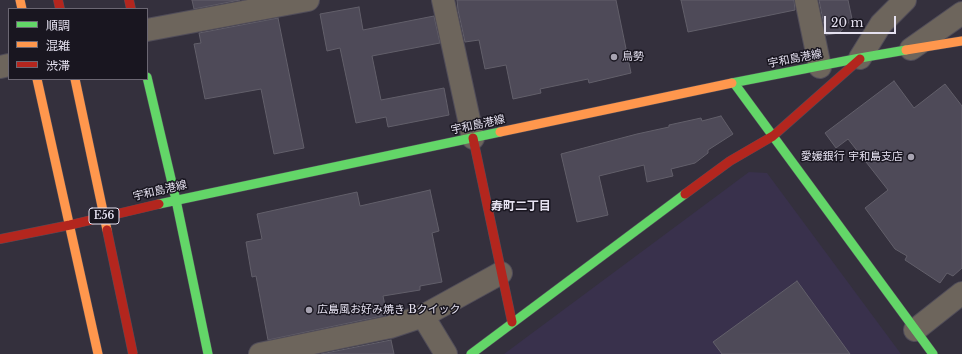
<!DOCTYPE html>
<meta charset="utf-8">
<style>
body{margin:0}
#map{position:relative;width:962px;height:354px;overflow:hidden;background:#34303d;font-family:"Libre Baskerville","Noto Sans JP",serif}
canvas{display:block}
.legend{position:absolute;left:8px;top:8px;width:140px;height:72px;box-sizing:border-box;background:#191620;border:1px solid #6b6773;margin:0;padding:5px 7px;list-style:none;font-size:12px;color:#e5e1f0}
.legend li{display:flex;align-items:center;gap:8px;height:20px}
.legend b{width:20px;border:1px solid #6b6773}
.scale{position:absolute;left:824px;top:16px;width:72px;height:18px;box-sizing:border-box;border:2px solid #e5e1f0;border-top:0;padding-left:5px;font-size:12px;line-height:14px;white-space:nowrap;color:#e5e1f0;-webkit-text-stroke:3px #191620;paint-order:stroke}
</style>
<div id="map">
<canvas width="962" height="354"></canvas>
<ul class="legend">
<li><b style="height:5px;background:#63d668"></b>順調</li>
<li><b style="height:5px;background:#ff974d"></b>混雑</li>
<li><b style="height:5px;background:#b3261e"></b>渋滞</li>
</ul>
<div class="scale">20 m</div>
</div>
<script>
const ctx = document.querySelector('canvas').getContext('2d');
ctx.lineJoin = 'round';
function fill(path, color) { ctx.fillStyle = color; ctx.fill(path, 'evenodd'); }
const poly = rows => new Path2D(rows.map(r => 'M' + r).join(''));
function stroke(path, color, width, dash) { ctx.strokeStyle = color; ctx.lineWidth = width; ctx.lineCap = dash ? 'butt' : 'round'; ctx.setLineDash(dash || []); ctx.stroke(path); }
function label(font, color, halo, rows, align = 'center') {
  ctx.font = font + ' "Libre Baskerville","Noto Sans JP",serif'; ctx.lineWidth = 3; ctx.setLineDash([]); ctx.textBaseline = 'middle'; ctx.strokeStyle = halo; ctx.fillStyle = color; for (const [text, x, y, turn = 0] of rows) {
    ctx.save(); ctx.translate(x, y); ctx.rotate((+turn || 0) * Math.PI / 180); ctx.textAlign = isNaN(turn) ? turn : align; if (halo) ctx.strokeText(text, 0, 0); ctx.fillText(text, 0, 0); ctx.restore();
  }
}
const built = poly([
 [749,172,767,173,901,354,504,354]
]);
const building = poly([
 [192,0,240,0,194,9,192,0],
 [457,0,616,0,631,73,589,83,588,79,540,89,541,93,513,99,506,65,485,69,479,40,465,42,458,10,457,0],
 [681,0,794,0,795,10,688,32,681,0],
 [819,0,848,0,852,19,839,33,826,35,819,0],
 [359,7,363,30,434,16,440,43,372,56,381,100,444,88,449,115,388,127,386,117,356,123,340,48,327,51,320,14,359,7],
 [278,18,304,148,274,154,261,89,205,99,194,44,201,43,199,33,278,18],
 [894,81,914,108,945,84,962,106,962,268,953,276,947,273,940,283,905,260,907,256,895,249,865,208,888,190,848,139,836,148,825,133,894,81],
 [721,116,733,134,708,150,708,153,695,163,671,169,673,176,647,182,644,165,599,176,608,215,577,222,561,154,637,134,669,127,669,125,701,118,702,121,721,116],
 [430,190,439,231,432,233,442,282,420,286,420,290,383,296,387,315,268,340,256,276,252,277,246,242,262,239,257,214,357,192,360,206,430,190],
 [797,281,850,354,722,354,713,342,797,281],
 [391,340,394,354,321,354,391,340]
]);
const street = poly([
 [443,0,473,138],
 [806,0,820,67],
 [147,30,308,0],
 [911,49,962,13],
 [860,58,881,24,905,0],
 [0,67,9,65],
 [423,316,446,354],
 [915,330,962,293],
 [260,354,390,327,423,316,501,273]
]);
const fast = poly([
 [147,77,176,200,208,354],
 [732,83,860,58,906,50],
 [734,83,933,354],
 [159,204,500,132],
 [471,354,685,194]
]);
const slow = poly([
 [20,0,22,9],
 [906,50,962,41],
 [37,79,98,354],
 [500,132,732,83]
]);
const jam = poly([
 [58,0,60,9],
 [129,0,131,9],
 [473,138,512,322],
 [685,194,730,161,773,136,860,59],
 [0,239,70,225,159,204]
]);
const slowBridge = poly([
 [75,79,107,230]
]);
const jamBridge = poly([
 [107,230,133,354]
]);
const markers = [
 [614,57,4,"#a7a3b1"],
 [911,157,4,"#a7a3b1"],
 [309,310,4,"#a7a3b1"]
];
const shields = [
 [104,216,30]
];
const shieldNames = [
 ["E56",104,216]
];
const poiNames = [
 ["鳥勢",622,57],
 ["愛媛銀行 宇和島支店",903,157,"right"],
 ["広島風お好み焼き Bクイック",317,310]
];
const streetNames = [
 ["宇和島港線",795,59,-11],
 ["宇和島港線",478,125,-12],
 ["宇和島港線",160,191,-13]
];
const neighbourhoodNames = [
 ["寿町二丁目",521,207]
];
fill(built, '#39314c');
fill(building, '#4e4a58');
stroke(building, '#625f6a', 1);
stroke(street, '#514d59', 24);
stroke(fast, '#514d59', 10);
stroke(slow, '#514d59', 10);
stroke(jam, '#514d59', 10);
stroke(street, '#6d655c', 22);
stroke(fast, '#63d668', 9);
stroke(slow, '#ff974d', 9);
stroke(jam, '#b3261e', 9);
stroke(slowBridge, '#514d59', 10, []);
stroke(jamBridge, '#514d59', 10, []);
stroke(slowBridge, '#ff974d', 9);
stroke(jamBridge, '#b3261e', 9);
for (const [x, y, r, color] of markers) { const dot = new Path2D(); dot.arc(x, y, r, 0, 2 * Math.PI); ctx.fillStyle = color; ctx.fill(dot); stroke(dot, '#191620', 1.5); }
for (const [x, y, w] of shields) { const box = new Path2D(); box.roundRect(x - w / 2, y - 8, w, 16, 3); ctx.fillStyle = '#191620'; ctx.fill(box); stroke(box, '#e5e1f0', 1); }
label('bold 10px', '#e5e1f0', null, shieldNames);
label('11px', '#e5e1f0', '#191620', poiNames, 'left');
label('11px', '#e5e1f0', '#191620', streetNames);
label('bold 12px', '#e5e1f0', '#191620', neighbourhoodNames);
</script>
